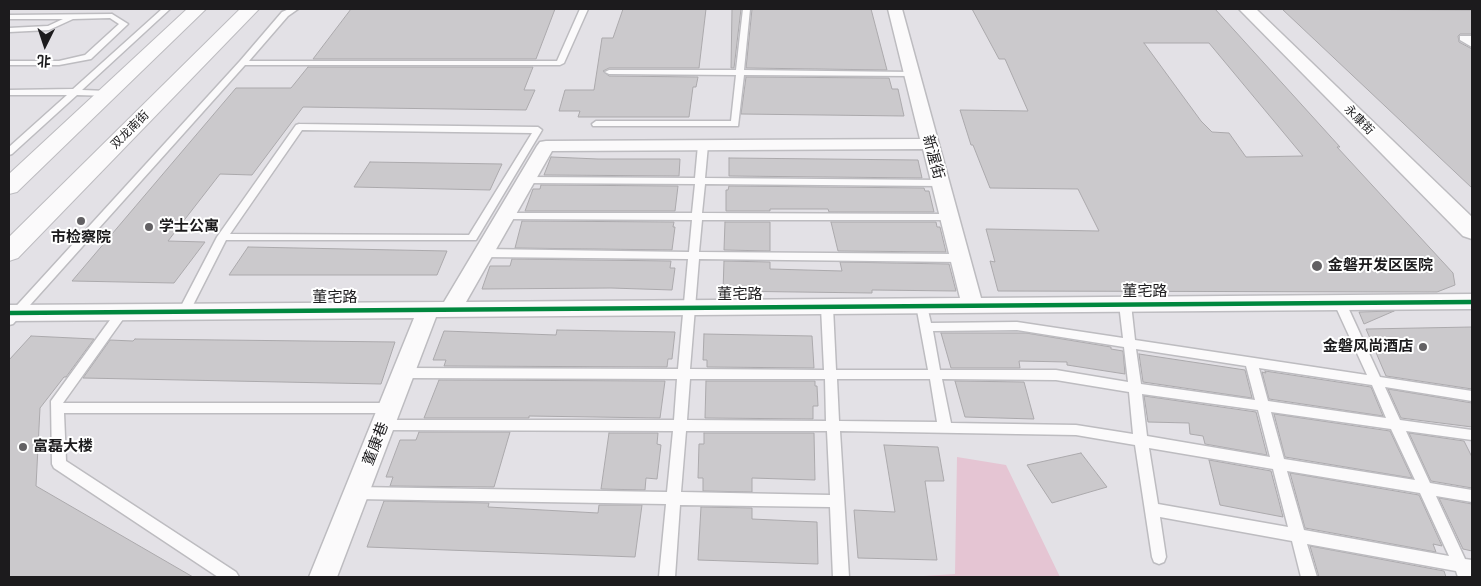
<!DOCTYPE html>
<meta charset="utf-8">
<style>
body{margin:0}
#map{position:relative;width:1481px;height:586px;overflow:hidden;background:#e3e1e6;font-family:Figtree,"Noto Sans SC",sans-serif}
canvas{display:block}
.frame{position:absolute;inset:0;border:10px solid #1c1b1d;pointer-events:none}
.north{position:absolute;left:20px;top:20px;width:50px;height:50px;-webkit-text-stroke:4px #fff;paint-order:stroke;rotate:184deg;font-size:14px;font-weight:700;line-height:20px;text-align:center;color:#1c1b1d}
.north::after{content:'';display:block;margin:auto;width:18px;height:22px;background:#1c1b1d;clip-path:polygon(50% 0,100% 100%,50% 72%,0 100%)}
</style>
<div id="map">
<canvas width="1481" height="586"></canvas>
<div class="frame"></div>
<div class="north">北</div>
</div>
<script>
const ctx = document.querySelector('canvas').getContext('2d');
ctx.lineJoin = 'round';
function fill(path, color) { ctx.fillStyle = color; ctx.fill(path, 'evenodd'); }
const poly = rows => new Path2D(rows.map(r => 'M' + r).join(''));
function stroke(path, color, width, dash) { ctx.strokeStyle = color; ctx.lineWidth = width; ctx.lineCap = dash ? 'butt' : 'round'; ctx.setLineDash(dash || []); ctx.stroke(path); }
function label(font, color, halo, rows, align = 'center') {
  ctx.font = font + ' Figtree,"Noto Sans SC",sans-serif'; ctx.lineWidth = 4; ctx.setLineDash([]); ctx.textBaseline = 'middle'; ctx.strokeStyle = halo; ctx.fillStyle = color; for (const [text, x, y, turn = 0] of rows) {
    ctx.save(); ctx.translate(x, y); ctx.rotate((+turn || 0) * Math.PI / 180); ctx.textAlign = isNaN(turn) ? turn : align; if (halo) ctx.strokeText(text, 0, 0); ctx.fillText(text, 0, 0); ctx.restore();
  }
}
const green = poly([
 [957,457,1006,465,1060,577,908,577,955,574]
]);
const building = poly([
 [351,9,555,9,536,59,313,59,351,9],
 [623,9,706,9,699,68,609,68,603,71,609,76,698,77,696,87,693,87,689,117,578,117,580,111,559,111,565,90,594,90,602,38,613,38,623,9],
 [732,9,741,9,734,68,731,68,732,9],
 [752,9,871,9,887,70,746,68,752,9],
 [972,9,1215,9,1340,147,1337,147,1453,273,1455,285,1437,292,998,291,990,261,995,262,986,229,1099,231,1078,189,990,188,973,145,971,145,960,110,1028,111,1005,59,999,59,972,9],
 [1144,43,1209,43,1303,156,1246,157,1229,133,1212,132,1201,121,1144,43],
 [1282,9,1472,10,1472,34,1460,34,1458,36,1459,42,1472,49,1472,188,1282,9],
 [308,67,533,67,524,90,535,90,526,110,303,107,252,175,220,174,168,241,205,242,174,283,72,281,236,88,291,88,308,67],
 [746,77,889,78,892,89,898,89,904,116,741,114,746,77],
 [551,157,598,159,680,159,679,176,544,175,551,157],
 [729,158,918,160,922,178,729,176,729,158],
 [370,162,502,164,490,190,354,187,370,162],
 [541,185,678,186,675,211,525,211,533,189,540,189,541,185],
 [729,186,924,188,925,191,929,191,934,212,829,212,828,209,770,209,770,211,726,211,726,190,728,190,729,186],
 [522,221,674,222,673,227,675,227,672,250,515,248,522,221],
 [725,222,770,222,770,251,724,250,725,222],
 [831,222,936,222,937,227,940,227,946,252,838,251,831,222],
 [248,247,447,251,437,275,229,275,248,247],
 [512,259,671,261,670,268,675,268,672,290,611,288,482,289,490,266,510,266,512,259],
 [724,261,770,262,770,269,842,271,840,262,949,264,956,291,872,290,872,293,723,291,724,261],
 [1394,311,1364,324,1359,312,1394,311],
 [1472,327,1472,389,1386,376,1366,329,1472,327],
 [557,330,675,332,672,359,668,359,667,367,444,366,446,360,433,360,444,331,556,335,557,330],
 [941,333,1026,333,1111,347,1111,349,1123,351,1125,374,1067,365,1067,362,1019,361,1020,368,951,368,941,333],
 [704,334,812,336,814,368,707,367,707,360,703,360,704,334],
 [31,336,94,339,66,377,64,377,40,408,36,486,193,577,9,577,9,360,31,336],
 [135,339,395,342,381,384,83,378,110,340,133,341,135,339],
 [1139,354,1245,370,1252,398,1143,382,1139,354],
 [1265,371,1371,387,1383,416,1269,399,1262,372,1266,373,1265,371],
 [439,380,665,381,660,418,529,416,529,418,424,418,439,380],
 [706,381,815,381,815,386,817,386,818,406,813,406,813,419,705,418,706,381],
 [955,381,1024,382,1034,419,965,417,955,381],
 [1388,389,1472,403,1472,427,1401,418,1388,389],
 [1144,396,1256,412,1267,455,1205,444,1203,436,1190,434,1189,423,1148,422,1144,396],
 [1274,414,1390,431,1412,478,1285,457,1274,414],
 [419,432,510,432,494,487,390,486,393,477,386,477,400,440,416,440,419,432],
 [609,433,658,433,657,444,661,445,657,479,646,478,645,490,601,489,609,433],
 [704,433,814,433,815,480,752,478,752,492,703,491,703,478,698,478,699,444,704,444,704,433],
 [1409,433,1464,441,1472,457,1472,488,1431,481,1409,433],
 [884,445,938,447,944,481,925,481,937,560,858,558,854,510,895,512,884,445],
 [1081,453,1107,487,1052,503,1027,465,1081,453],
 [1209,460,1271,471,1283,517,1220,505,1209,460],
 [1290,473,1419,495,1442,546,1433,544,1436,552,1305,528,1290,473],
 [1439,498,1472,504,1472,551,1463,549,1439,498],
 [384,501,489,503,488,507,598,513,599,505,642,505,635,557,367,547,384,501],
 [701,507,752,508,752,519,817,522,818,564,698,560,701,507],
 [1310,546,1444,571,1446,577,1319,577,1310,546]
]);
const service = poly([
 [162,9,170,9,82,90,107,91,111,94,110,96,77,95,12,154,9,155,9,147,67,95,9,95,9,90,73,89,162,9],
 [289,9,298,9,288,16,249,61,557,61,580,9,588,9,564,63,560,65,245,65,13,324,9,325,9,314,240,61,282,12,289,9],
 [743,9,750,9,744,70,912,72,916,74,912,76,744,75,738,126,593,126,592,124,596,121,731,121,736,75,609,74,605,72,609,70,736,70,743,9],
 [112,14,128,24,91,59,59,65,9,65,9,61,59,61,85,55,119,24,110,18,73,19,49,30,9,32,9,28,48,26,63,19,9,19,9,15,112,14],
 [1460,36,1472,36,1471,40,1472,47,1460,40,1460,36],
 [299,124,538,127,542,130,476,240,226,240,188,315,180,315,178,312,217,237,296,125,299,124],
 [302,130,532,133,469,235,230,234,302,130],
 [703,142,708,145,705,178,940,180,945,183,940,186,705,184,702,213,949,214,954,217,949,220,702,220,699,252,960,254,965,258,960,262,699,259,690,369,824,370,821,307,827,303,833,307,836,370,928,370,916,305,918,302,926,302,931,323,1017,322,1123,338,1119,304,1125,300,1131,304,1135,340,1367,375,1334,303,1340,299,1346,303,1380,377,1472,391,1472,401,1385,387,1400,420,1472,430,1472,440,1406,431,1430,483,1472,490,1472,502,1436,496,1465,559,1472,560,1472,577,1458,577,1456,571,1307,544,1317,577,1301,577,1292,541,1160,517,1166,557,1164,562,1159,564,1154,562,1152,557,1135,445,1076,435,840,431,849,577,833,577,830,507,680,505,675,577,659,577,666,504,356,499,351,497,349,493,351,489,356,487,667,492,673,431,383,430,378,429,376,425,378,421,383,420,674,420,677,379,403,378,399,376,397,373,399,370,403,368,678,369,688,259,483,257,478,253,483,249,689,252,692,220,505,219,500,216,505,213,692,213,695,184,526,183,521,180,526,177,695,178,698,145,703,142],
 [1017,330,1124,347,1128,382,1056,370,940,370,933,331,1017,330],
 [1136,349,1246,366,1255,400,1141,384,1136,349],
 [1259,368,1372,385,1386,418,1268,401,1259,368],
 [690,379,825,379,826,421,687,420,690,379],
 [837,379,930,379,937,422,839,421,837,379],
 [942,379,1056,380,1129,392,1133,434,1076,425,951,423,942,379],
 [1142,394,1258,410,1270,457,1147,436,1142,394],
 [1271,412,1391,429,1415,480,1284,459,1271,412],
 [686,431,827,431,830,495,681,492,686,431],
 [1149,448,1273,469,1288,527,1158,504,1149,448],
 [1287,471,1420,493,1449,556,1304,530,1287,471],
 [122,308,128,312,126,315,63,403,389,403,394,404,395,408,394,412,389,413,64,413,66,461,236,572,239,577,218,577,54,468,52,464,51,401,118,309,122,308]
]);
const minor = poly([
 [888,9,902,9,981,298,1472,294,1472,309,436,317,337,577,309,577,414,318,9,321,9,305,444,302,537,146,540,142,546,141,920,139,888,9],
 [923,149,960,298,466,302,552,151,923,149]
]);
const tertiary = poly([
 [1239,9,1256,9,1472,217,1472,239,1463,236,1239,9]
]);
const secondary = poly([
 [187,9,206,9,17,192,9,194,9,174,187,9],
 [240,9,259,9,18,258,9,261,9,237,240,9]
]);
const cycleway = poly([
 [9,313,1472,302]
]);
const markers = [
 [81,221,5,"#626063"],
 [149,227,5,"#626063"],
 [1317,266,6,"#626063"],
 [1423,347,5,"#626063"],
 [23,447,5,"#626063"]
];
const farStreetnames = [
 ["永康街",1359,120,45],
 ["双龙南街",130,130,-45]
];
const streetNames = [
 ["新渥街",933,157,75],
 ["董宅路",1145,292],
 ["董宅路",740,295],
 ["董宅路",335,298],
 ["董康巷",376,444,-69]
];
const poiNames = [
 ["学士公寓",159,227],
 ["市检察院",81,238,"center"],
 ["金磐开发区医院",1328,266],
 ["金磐风尚酒店",1413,347,"right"],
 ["富磊大楼",33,447]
];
fill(green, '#e5c5d3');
fill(building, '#cbc9cc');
stroke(building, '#aba9ac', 1);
stroke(service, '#bdbcc0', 3);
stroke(minor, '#bdbcc0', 3);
stroke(tertiary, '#bdbcc0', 3);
stroke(secondary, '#bdbcc0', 2);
fill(service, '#fbfafb');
fill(minor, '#fbfafb');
fill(tertiary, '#fbfafb');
fill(secondary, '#fbfafb');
stroke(cycleway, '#00873e', 4.5);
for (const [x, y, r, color] of markers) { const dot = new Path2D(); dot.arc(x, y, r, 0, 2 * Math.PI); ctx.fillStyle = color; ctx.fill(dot); stroke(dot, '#fff', 2); }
label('12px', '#1c1b1d', '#fff', farStreetnames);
label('15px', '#1c1b1d', '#fff', streetNames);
label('bold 15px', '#1c1b1d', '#fff', poiNames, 'left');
</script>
